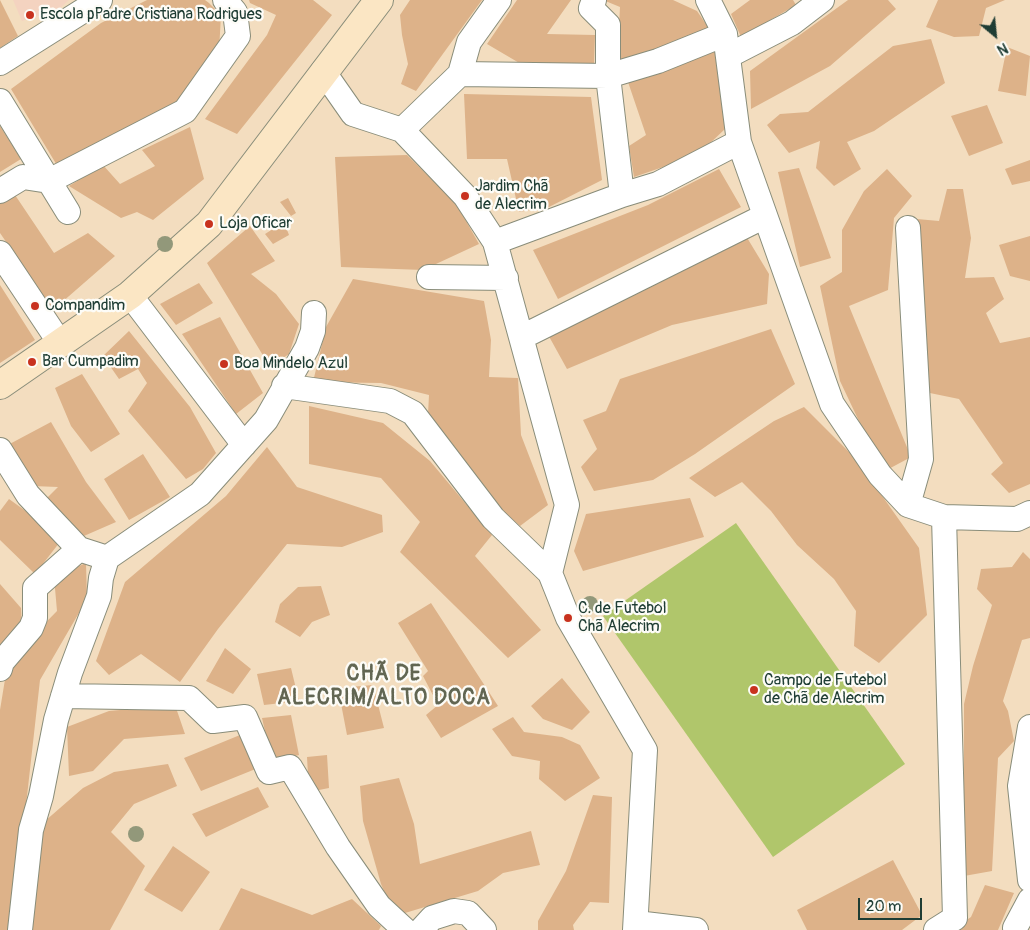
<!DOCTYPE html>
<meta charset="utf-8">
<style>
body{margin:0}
#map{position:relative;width:1030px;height:930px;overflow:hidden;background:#f3ddbf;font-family:Pangolin,sans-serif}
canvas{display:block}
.north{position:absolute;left:970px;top:10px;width:50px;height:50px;-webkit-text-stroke:4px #fdfcf7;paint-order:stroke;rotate:152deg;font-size:14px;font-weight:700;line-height:20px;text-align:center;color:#1f3d34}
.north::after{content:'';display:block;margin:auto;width:18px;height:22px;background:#1f3d34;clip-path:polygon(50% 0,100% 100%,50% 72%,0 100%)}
.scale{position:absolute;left:858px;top:898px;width:64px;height:22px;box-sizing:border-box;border:2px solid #1f3d34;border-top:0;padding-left:6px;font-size:15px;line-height:18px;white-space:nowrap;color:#1f3d34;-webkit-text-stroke:4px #fdfcf7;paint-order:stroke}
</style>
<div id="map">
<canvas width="1030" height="930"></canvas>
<div class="north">N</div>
<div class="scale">20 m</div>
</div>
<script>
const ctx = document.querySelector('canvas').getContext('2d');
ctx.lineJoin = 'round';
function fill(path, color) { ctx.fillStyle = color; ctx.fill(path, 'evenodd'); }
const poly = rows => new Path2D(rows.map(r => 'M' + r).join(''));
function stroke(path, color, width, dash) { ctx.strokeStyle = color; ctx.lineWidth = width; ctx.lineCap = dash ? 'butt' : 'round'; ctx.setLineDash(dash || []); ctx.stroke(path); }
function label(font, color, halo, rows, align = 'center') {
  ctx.font = font + ' Pangolin,sans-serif'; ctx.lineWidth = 4.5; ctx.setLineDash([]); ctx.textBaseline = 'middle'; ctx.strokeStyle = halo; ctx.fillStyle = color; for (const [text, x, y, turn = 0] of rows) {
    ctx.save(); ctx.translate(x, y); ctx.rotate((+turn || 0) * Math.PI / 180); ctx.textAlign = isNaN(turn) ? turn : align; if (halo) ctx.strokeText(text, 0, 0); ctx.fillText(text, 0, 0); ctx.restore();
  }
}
const built = poly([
 [13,0,69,0,58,10,22,21]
]);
const green = poly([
 [736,523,905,764,773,857,603,616]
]);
const building = poly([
 [0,0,18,36,0,48],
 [147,0,205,0,209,3,221,15,219,51,171,113,58,167,11,89,101,23],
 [249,0,313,0,332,15,237,134,205,119,267,35,276,15,250,3],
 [410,0,482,0,416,91,401,84,408,64,402,35,400,15],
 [517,0,571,0,547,34,595,35,594,63,521,64,487,44],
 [603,0,673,0,697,11,710,30,655,54,617,63,620,7],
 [750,0,793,0,796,5,741,37,731,14],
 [848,0,888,0,896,9,830,66,751,109,750,71],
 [938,0,1005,0,986,8,979,36,954,37,926,27],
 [931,39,945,83,874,131,847,142,861,169,834,186,816,168,820,141,789,153,767,125,780,114,808,112,893,46],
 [714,46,725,129,706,147,666,166,634,177,629,146,646,135,628,82],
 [1007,47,1030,56,1026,96,998,91],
 [464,94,591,97,602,180,549,207,519,212,507,159,467,159],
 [987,105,1003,143,969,156,951,116],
 [0,126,21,159,0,172],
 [190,127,204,179,153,220,137,212,121,218,69,186,103,165,120,184,155,166,142,150],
 [407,155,456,203,479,244,423,270,341,267,335,157],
 [1030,160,1030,181,1012,185,1005,169],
 [799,168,831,258,800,267,778,172],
 [719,169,741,207,558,299,533,250,648,205],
 [887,169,912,196,894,218,888,290,849,306,911,457,883,472,840,381,820,286,842,272,842,230,864,191],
 [947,189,963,189,971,238,965,278,994,277,1004,299,986,313,1000,343,1030,337,1030,484,1009,493,991,474,1003,463,959,399,925,392,914,258,917,219,939,221],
 [13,192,54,253,88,233,115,256,53,310,0,233,0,199],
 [288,198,296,213,291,216,280,202],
 [284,222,289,235,273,244,265,234],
 [250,226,275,261,251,274,276,294,299,324,289,354,270,367,207,263],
 [746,236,769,274,767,304,672,325,567,369,546,331],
 [1030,236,1030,281,1010,276,999,245],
 [353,279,484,301,491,340,489,377,518,378,521,435,548,505,520,526,481,491,428,414,429,395,381,383,313,382,326,327],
 [199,283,213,303,176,325,160,304],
 [0,285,35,340,0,363],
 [220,317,263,393,236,414,182,334],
 [771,329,795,384,695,454,653,480,594,491,581,467,597,449,583,420,606,411,620,379],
 [129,331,190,407,216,453,203,469,186,479,128,411,147,383,138,369,119,379,103,356],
 [82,374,120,434,91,452,71,426,55,388],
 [309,406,383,423,430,461,492,535,475,556,541,630,508,658,400,552,420,522,381,478,309,464],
 [804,407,856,459,919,548,927,615,879,663,854,646,856,611,834,579,797,545,771,511,742,482,715,497,689,478,774,421],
 [51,422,86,482,116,522,77,539,42,503,58,487,32,486,4,447],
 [267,447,297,487,382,515,383,532,342,547,287,544,218,629,180,682,141,654,109,675,96,661,125,582,226,496],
 [143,454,170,497,129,520,104,479],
 [690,498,704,537,583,571,574,551,586,514],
 [9,499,63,538,35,574,0,540,0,511],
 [1023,552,1030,559,1030,638,1022,640,1003,701,1008,711,1014,741,998,758,992,871,964,876,964,704,973,666,992,605,977,589,981,569,1012,567],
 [86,563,87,599,40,680,24,823,17,930,0,930,0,710,8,661,57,611,54,577],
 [0,584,21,608,22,628,0,653],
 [321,586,330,615,312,622,300,637,275,622,280,604,298,587],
 [431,603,498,706,441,738,426,715,438,705,423,676,428,671,398,623],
 [225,648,251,669,233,694,206,681],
 [291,668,299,701,264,705,257,674],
 [562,678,590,712,572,730,543,719,531,706],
 [373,685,384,728,347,735,338,688],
 [175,705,185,734,124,739,93,771,69,776,67,727,109,711],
 [291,715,299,755,272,762,262,718],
 [513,717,524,732,562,737,580,745,600,778,565,801,539,779,540,761,512,756,492,729],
 [240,735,258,768,201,791,184,758],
 [327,755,329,788,309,792,307,757],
 [168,764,177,786,134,804,111,832,145,866,110,930,26,930,37,828,83,788,114,772],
 [399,778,414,824,420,864,531,831,540,865,503,873,478,891,395,916,381,884,363,821,360,786],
 [258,787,269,807,206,837,192,814],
 [593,795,612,797,609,903,590,902,573,925,574,930,538,930,538,921,566,871],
 [173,846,210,872,182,912,144,890],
 [893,860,922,915,902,930,807,930,797,910],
 [985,885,1014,893,998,930,952,930,971,917],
 [241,888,312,915,352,899,381,926,379,930,219,930]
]);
const street = poly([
 [594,0,591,8,608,25,608,76,658,61,725,34],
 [708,0,725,34,739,142,832,404,880,475,908,505,944,517,1017,519,1030,513],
 [728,56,792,23,822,0],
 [0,63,100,0],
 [323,71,353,114,402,130,465,196,495,242,567,505,550,573,568,618,645,750,635,930],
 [460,74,469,42,499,0],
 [0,101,68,212],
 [402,130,460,74,608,76,622,195],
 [0,191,23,177,49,181,185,111,238,36,235,12,225,0],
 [495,242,622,195,658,184,739,142],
 [0,253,60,343],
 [429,277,506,278],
 [130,295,244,445],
 [522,337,765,216],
 [284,386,390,401,413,413,493,518,550,573],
 [0,450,28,495,79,549],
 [908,505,921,459,908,228],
 [0,669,2,662,31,628,35,618,35,588,79,549,107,558],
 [63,696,189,698,213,721,245,717,269,772,290,767,338,847,379,906,405,930],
 [1030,727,1020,786,1030,880],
 [636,923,696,930],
 [1015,928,1030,900],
 [20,930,31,830,41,796,56,720,70,673,99,596,101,578,107,558,200,494,266,420,307,348,313,331,314,313],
 [421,930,432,918,454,911,468,913,484,930],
 [936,930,955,918,944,517]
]);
const secondary = poly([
 [0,385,130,295,209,224,379,0]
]);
const trees = [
 [165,244],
 [590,604],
 [136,834]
];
const markers = [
 [30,15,5,"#c8321e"],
 [465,196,5,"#c8321e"],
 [209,224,5,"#c8321e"],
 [35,306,5,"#c8321e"],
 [32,362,5,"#c8321e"],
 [224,364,5,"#c8321e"],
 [568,618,5,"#c8321e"],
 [754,690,5,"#c8321e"]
];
const poiNames = [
 ["Escola pPadre Cristiana Rodrigues",40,15],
 ["Jardim Chã",475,187],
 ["de Alecrim",475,205],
 ["Loja Oficar",219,224],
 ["Compandim",45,306],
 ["Bar Cumpadim",42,362],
 ["Boa Mindelo Azul",234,364],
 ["C. de Futebol",578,609],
 ["Chã Alecrim",578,627],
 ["Campo de Futebol",764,681],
 ["de Chã de Alecrim",764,699]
];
const districtNames = [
 ["CHÃ DE",384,675],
 ["ALECRIM/ALTO DOCA",384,699]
];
fill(built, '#f4d3c0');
fill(green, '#b0c66b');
fill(building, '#ddb289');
stroke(street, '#898d7a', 26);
stroke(secondary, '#898d7a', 30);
stroke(street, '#fff', 24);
stroke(secondary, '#fbe6c4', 28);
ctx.fillStyle = '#92987a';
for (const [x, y] of trees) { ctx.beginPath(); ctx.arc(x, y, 8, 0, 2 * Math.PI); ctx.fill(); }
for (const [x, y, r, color] of markers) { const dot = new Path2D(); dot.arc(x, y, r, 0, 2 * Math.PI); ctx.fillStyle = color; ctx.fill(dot); stroke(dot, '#fdfcf7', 2); }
label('16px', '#1f3d34', '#fdfcf7', poiNames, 'left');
ctx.letterSpacing = '1px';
label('bold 21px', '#626652', '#fdfcf7', districtNames);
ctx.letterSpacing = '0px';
</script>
